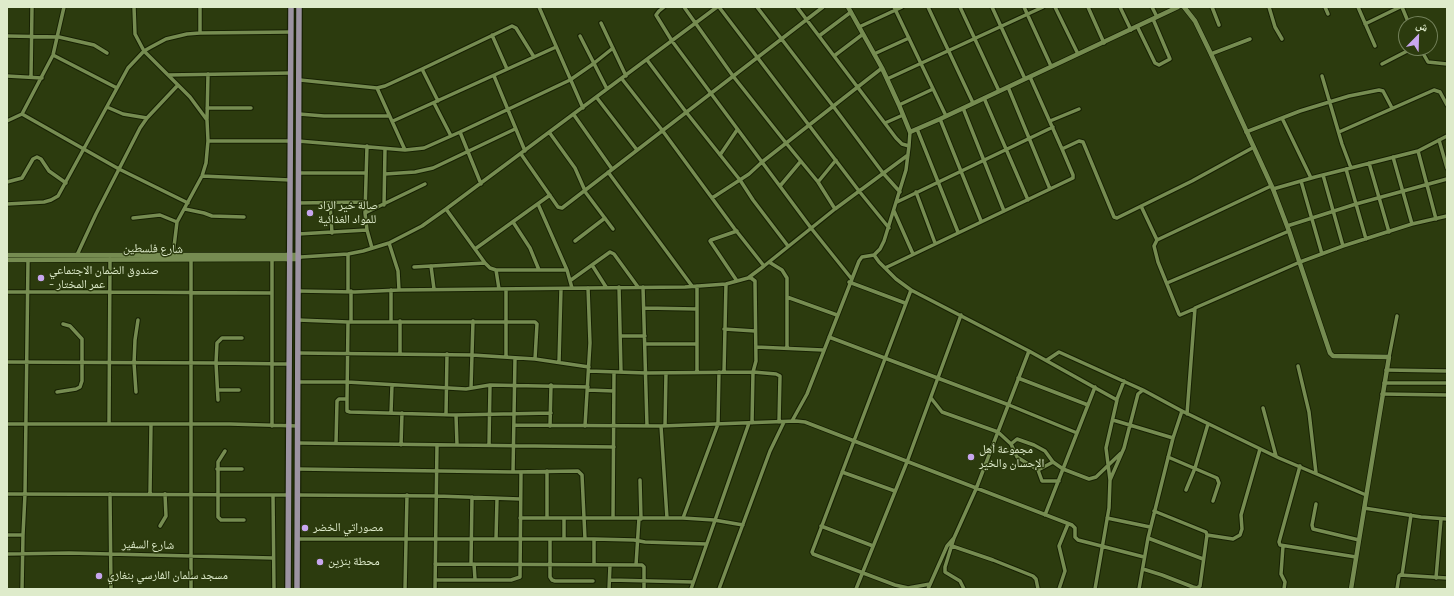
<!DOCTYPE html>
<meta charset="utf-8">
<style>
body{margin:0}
#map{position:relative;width:1454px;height:596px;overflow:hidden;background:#2c3b0e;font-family:Manrope,"Noto Naskh Arabic",sans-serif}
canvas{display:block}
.frame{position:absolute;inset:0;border:8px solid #deebcb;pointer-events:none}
.north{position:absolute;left:1398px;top:16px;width:40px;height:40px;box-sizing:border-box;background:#2c3b0e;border:1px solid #73815a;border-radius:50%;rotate:23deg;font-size:11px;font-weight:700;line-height:16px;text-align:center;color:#deebcb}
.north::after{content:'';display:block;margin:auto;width:14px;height:18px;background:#c8a6ef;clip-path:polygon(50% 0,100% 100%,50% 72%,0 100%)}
</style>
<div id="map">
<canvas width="1454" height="596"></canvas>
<div class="frame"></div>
<div class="north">ش</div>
</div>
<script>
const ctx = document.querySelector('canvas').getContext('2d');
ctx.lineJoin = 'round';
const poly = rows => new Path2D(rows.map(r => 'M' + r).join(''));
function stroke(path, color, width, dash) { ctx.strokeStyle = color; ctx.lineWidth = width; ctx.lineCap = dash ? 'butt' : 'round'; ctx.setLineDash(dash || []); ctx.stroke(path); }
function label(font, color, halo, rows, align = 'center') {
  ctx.font = font + ' Manrope,"Noto Naskh Arabic",sans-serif'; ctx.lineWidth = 3; ctx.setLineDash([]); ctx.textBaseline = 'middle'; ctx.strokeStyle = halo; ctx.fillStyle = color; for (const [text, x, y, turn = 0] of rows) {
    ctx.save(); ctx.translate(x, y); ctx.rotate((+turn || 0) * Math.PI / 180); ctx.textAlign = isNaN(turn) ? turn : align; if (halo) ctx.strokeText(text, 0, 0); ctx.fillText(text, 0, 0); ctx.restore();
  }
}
const minor = poly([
 [134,7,135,34,144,51,190,97,207,120,208,141,206,163,202,176,177,222,173,255],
 [200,7,200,33],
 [539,7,583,108],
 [664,7,659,11,656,15,672,41,811,228,851,278],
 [684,7,733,76,786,143,818,182,835,209],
 [719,7,859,191,889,228],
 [757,7,833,106,883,173,900,192],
 [797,7,896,138,902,144,909,146],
 [894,7,946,116],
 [928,7,973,103],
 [960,7,999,91],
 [992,7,1025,79],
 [1024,7,1051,66],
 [1055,7,1078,54],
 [1088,7,1104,43],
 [1120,7,1131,30],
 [1152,7,1157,17],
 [1212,7,1219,25],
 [1269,7,1275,27,1282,39],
 [1325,7,1328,14],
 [1358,7,1375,46],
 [1402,7,1409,24],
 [601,23,626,76],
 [1365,24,1400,7],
 [1137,26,1155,63,1159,65,1170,59,1153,19],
 [859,27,902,7],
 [492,35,507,69],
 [7,36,59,37,94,45,107,53],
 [580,36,607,89],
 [819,36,851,12],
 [1420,48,1428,62,1447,64],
 [874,54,909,38],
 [1211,54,1250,39],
 [53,55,117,88],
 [834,56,863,34],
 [647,60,686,112,740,180,753,200,788,246],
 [1382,64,1413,48],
 [422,69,438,101],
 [168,75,291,73],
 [7,76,42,78],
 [494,76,525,151],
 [1322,76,1342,144,1351,168],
 [31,77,32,7],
 [622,79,662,130,734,228,764,266,748,278],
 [887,79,1043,7],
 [300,80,377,88,385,86,422,69,512,26,516,28,534,57],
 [1008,87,1050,189],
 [377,88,405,150],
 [597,98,637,150],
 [984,98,1028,200],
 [434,103,451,136],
 [899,105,933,89],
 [107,107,123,114,147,118],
 [207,108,251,108],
 [963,108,1004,211],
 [22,114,119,169,188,203],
 [299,114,324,116,389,116],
 [574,115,612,169],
 [1282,118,1311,178],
 [207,119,208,74],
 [940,119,981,221],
 [7,121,22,114,53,55,64,7],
 [393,121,556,47],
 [1050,121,1079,109],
 [885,123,903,115],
 [917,129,958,232],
 [460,132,481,184],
 [549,132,575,168,586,193,613,229],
 [1246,132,1300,111,1349,96,1379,90,1383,91,1392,108],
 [1339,132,1434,90,1440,92,1447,105],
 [1439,140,1447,168],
 [208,141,290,141],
 [298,141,405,150,424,148,460,132,570,80,593,64,613,48],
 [367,146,365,213,367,230,372,248],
 [1062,149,1079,141,1083,142,1114,217,1117,218,1192,181,1254,147],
 [1418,151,1436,219],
 [521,154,558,207,562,208,823,7],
 [720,155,737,130],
 [1393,157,1412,224],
 [1369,163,1389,232],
 [1346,169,1366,239],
 [608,172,692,286],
 [298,173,366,173],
 [385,174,415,172,433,168,515,129],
 [1323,175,1343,246],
 [202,176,290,180],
 [1301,181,1322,254],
 [7,182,22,178,33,159,37,157,41,159,49,171,66,183],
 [818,182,836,160],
 [780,186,801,161],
 [1273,189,1315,177,1418,151,1447,136],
 [916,192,935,243],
 [712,198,749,174,762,162,882,68],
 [897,202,1053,127],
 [298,203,365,202],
 [330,203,332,233],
 [7,204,44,202,51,200,58,196,128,68,144,51,151,47,166,39,187,34,200,33,291,32],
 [538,204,567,270,572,288],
 [384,205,385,149],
 [1141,206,1157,240,1154,246,1158,262,1179,314,1180,315,1194,309],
 [185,209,204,213,212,216,244,217],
 [446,209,485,263,490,268,496,270,567,270],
 [894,211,913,254],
 [365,213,425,184],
 [133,218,160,215,177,222],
 [513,222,530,248,539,270],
 [1287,226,1356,204,1447,179],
 [737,231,711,240,710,241,737,281],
 [298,234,367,230],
 [1157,240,1271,186],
 [575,241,605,218],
 [389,243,398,271,399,290],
 [475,249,550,195],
 [348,254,348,291],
 [77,255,96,214,140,128,147,118,178,85],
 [874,255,879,262,896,279,911,290,812,552,813,554,895,585,908,588,930,584],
 [298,259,301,257,348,254,363,251,389,243,422,226,446,209,717,7],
 [272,260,272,426],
 [769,262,782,270,787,278,787,348],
 [592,265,606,287],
 [431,266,434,289],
 [764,266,835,209,908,155],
 [414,267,485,263],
 [885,268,1073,178,1073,175,1062,149,1030,77],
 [496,270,499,289],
 [571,280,610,252,614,254,638,287],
 [849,282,905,303],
 [1167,283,1289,231],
 [619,287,621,372],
 [643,287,647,426],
 [911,290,1029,351,976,489,954,538,945,567,945,572,960,581,964,589],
 [298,291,355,292,399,290,685,287,726,284,748,278,751,278,755,281,755,283,756,361,753,372,752,423],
 [7,292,110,292,272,293],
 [787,297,837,315],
 [644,308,697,309],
 [298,320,348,322,535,322,537,324,535,359],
 [391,321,391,290],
 [400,321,400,353],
 [348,322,347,399,347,411,350,412,456,415,551,413],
 [351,322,351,291],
 [724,329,755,331],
 [621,336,645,336],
 [829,337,1009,405,1077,433],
 [645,344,697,344],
 [756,347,823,350],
 [1029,351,1117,400,1106,448,1110,480],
 [298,353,472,355,535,359,589,367],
 [506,357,506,290],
 [1389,357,1397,316],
 [1047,360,1059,352,1143,390],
 [7,362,216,363,289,364],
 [559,362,561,289],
 [1298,366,1309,412,1316,473],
 [1386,370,1447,371],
 [589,371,646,373,753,372,776,374,780,376,779,422],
 [697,372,697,286],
 [724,372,726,284],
 [1018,378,1088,405],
 [298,382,347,382,466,389,490,385,588,387],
 [1384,383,1447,383],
 [471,388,473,321],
 [218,390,239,390],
 [588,390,614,391],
 [57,392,76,389,80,387,82,381,82,339,70,326,63,324],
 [136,392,134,363,135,340,138,320],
 [1382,394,1447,395],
 [931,398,942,412,998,432,1011,444,1017,457,1038,470,1042,481,1059,481],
 [1117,399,1124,381],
 [218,400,216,363,217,343,222,338,242,338],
 [1263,408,1276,456],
 [391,413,392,385],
 [1187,414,1195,308,1300,262,1343,246,1412,224,1447,216],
 [446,415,447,354],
 [456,415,457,445],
 [1113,420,1173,438],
 [792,421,807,394,859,261,862,257,874,255,880,249,884,241,906,170,909,146,910,132],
 [7,424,230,424,298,426],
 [109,424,110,259],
 [514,425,661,426,796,421,805,422,1072,525,1075,528,1075,537,1078,540,1144,557],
 [550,426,551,385],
 [585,426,590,343,588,288],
 [661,426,667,518],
 [665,426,666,373],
 [297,443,614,447],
 [336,443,337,401,339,399,347,399],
 [1011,444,1017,439,1034,445,1045,451,1053,462],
 [401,445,402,413],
 [489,445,490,385],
 [225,451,218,462,218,517,221,520,244,520],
 [1168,457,1217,478,1219,483,1213,501],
 [1300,466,1279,542,1280,545,1356,557],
 [217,469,242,469],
 [297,469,513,472,578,471,582,475,585,539],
 [1038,470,1053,462,1063,469,1089,479,1096,477,1121,453],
 [513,472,515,358],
 [842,472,895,491],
 [640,480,641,519],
 [1186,490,1195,468,1208,424],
 [7,494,288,495],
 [110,494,111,589],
 [150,494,151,424],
 [273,495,274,589],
 [297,495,437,496,520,499],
 [1316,504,1312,525,1313,529,1359,540],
 [1364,508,1421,517,1447,519],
 [1045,515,1095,387],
 [520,518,683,518,714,520,743,525],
 [547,518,547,471],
 [613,518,614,372],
 [683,518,718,424,719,372],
 [1107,518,1150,527],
 [160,526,166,516,165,494],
 [821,526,873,546],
 [7,535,23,535],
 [1207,535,1233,539,1240,535,1242,529,1241,515,1260,449],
 [1148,538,1203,559],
 [297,539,594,539,594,565],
 [496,539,497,499],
 [550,539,550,577,552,580,555,581,593,581],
 [564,539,564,518],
 [594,539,634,540,645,542,706,544],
 [952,546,993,560,1033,576,1036,579,1038,589],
 [1283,546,1281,574,1285,582,1284,589],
 [7,554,69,553,273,558],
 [435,564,642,565,644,567,644,589],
 [471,564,472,497],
 [474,564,475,579],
 [636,565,639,518],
 [1143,569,1162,575,1193,587,1197,588,1200,586,1207,535,1206,532,1154,511],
 [1402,575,1411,515],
 [1436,578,1441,519],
 [435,580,511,580,520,577,521,472],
 [610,580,693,582],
 [22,589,23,535,25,494,28,260],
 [191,589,191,260],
 [405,589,407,495],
 [435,589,437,445],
 [609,589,610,565],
 [691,589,749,423],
 [719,589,770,451,784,422],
 [856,589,907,462,961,315],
 [928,589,947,546,954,538],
 [1059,589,1065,571,1059,546,1068,524],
 [1095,589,1109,508,1110,480,1124,448,1138,394,1143,390,1182,411,1279,458,1366,495],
 [1139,589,1148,538,1173,438,1182,411],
 [1397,589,1399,576,1400,575,1447,578]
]);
const tertiary = poly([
 [848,7,882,68,899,105,910,132,940,119,1178,7],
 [1184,7,1195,21,1211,54,1273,189,1289,231,1330,353,1333,356,1389,357,1351,589],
 [7,255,298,255],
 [7,260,298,259]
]);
const primary = poly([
 [288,589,291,7],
 [297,589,299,7]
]);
const markers = [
 [310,213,4,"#c8a6ef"],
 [41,278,4,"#c8a6ef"],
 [971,457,4,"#c8a6ef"],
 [305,528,4,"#c8a6ef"],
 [320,562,4,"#c8a6ef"],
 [99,576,4,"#c8a6ef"]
];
const poiNames = [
 ["صالة خير الزاد",318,206],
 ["للمواد الغذائية",318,220],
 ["صندوق الضمان الاجتماعي",49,271],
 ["- عمر المختار",49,285],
 ["مجموعة أهل",979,450],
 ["الإحسان والخير",979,464],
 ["مصوراتي الخضر",313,528],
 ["محطة بنزين",328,562],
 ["مسجد سلمان الفارسي بنغازي",107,576]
];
const streetNames = [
 ["شارع فلسطين",153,249,1],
 ["شارع السفير",148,545,1]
];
stroke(minor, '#172103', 5.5);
stroke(tertiary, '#172103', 6);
stroke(primary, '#172103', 8);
stroke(minor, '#768c51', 3.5);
stroke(tertiary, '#768c51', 4.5);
stroke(primary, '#9c93a1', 5.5);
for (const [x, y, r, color] of markers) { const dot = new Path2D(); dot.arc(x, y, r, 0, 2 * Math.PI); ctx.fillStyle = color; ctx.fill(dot); stroke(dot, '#2c3b0e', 1.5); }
label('12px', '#deebcb', '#2c3b0e', poiNames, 'left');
label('12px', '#deebcb', '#2c3b0e', streetNames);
</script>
